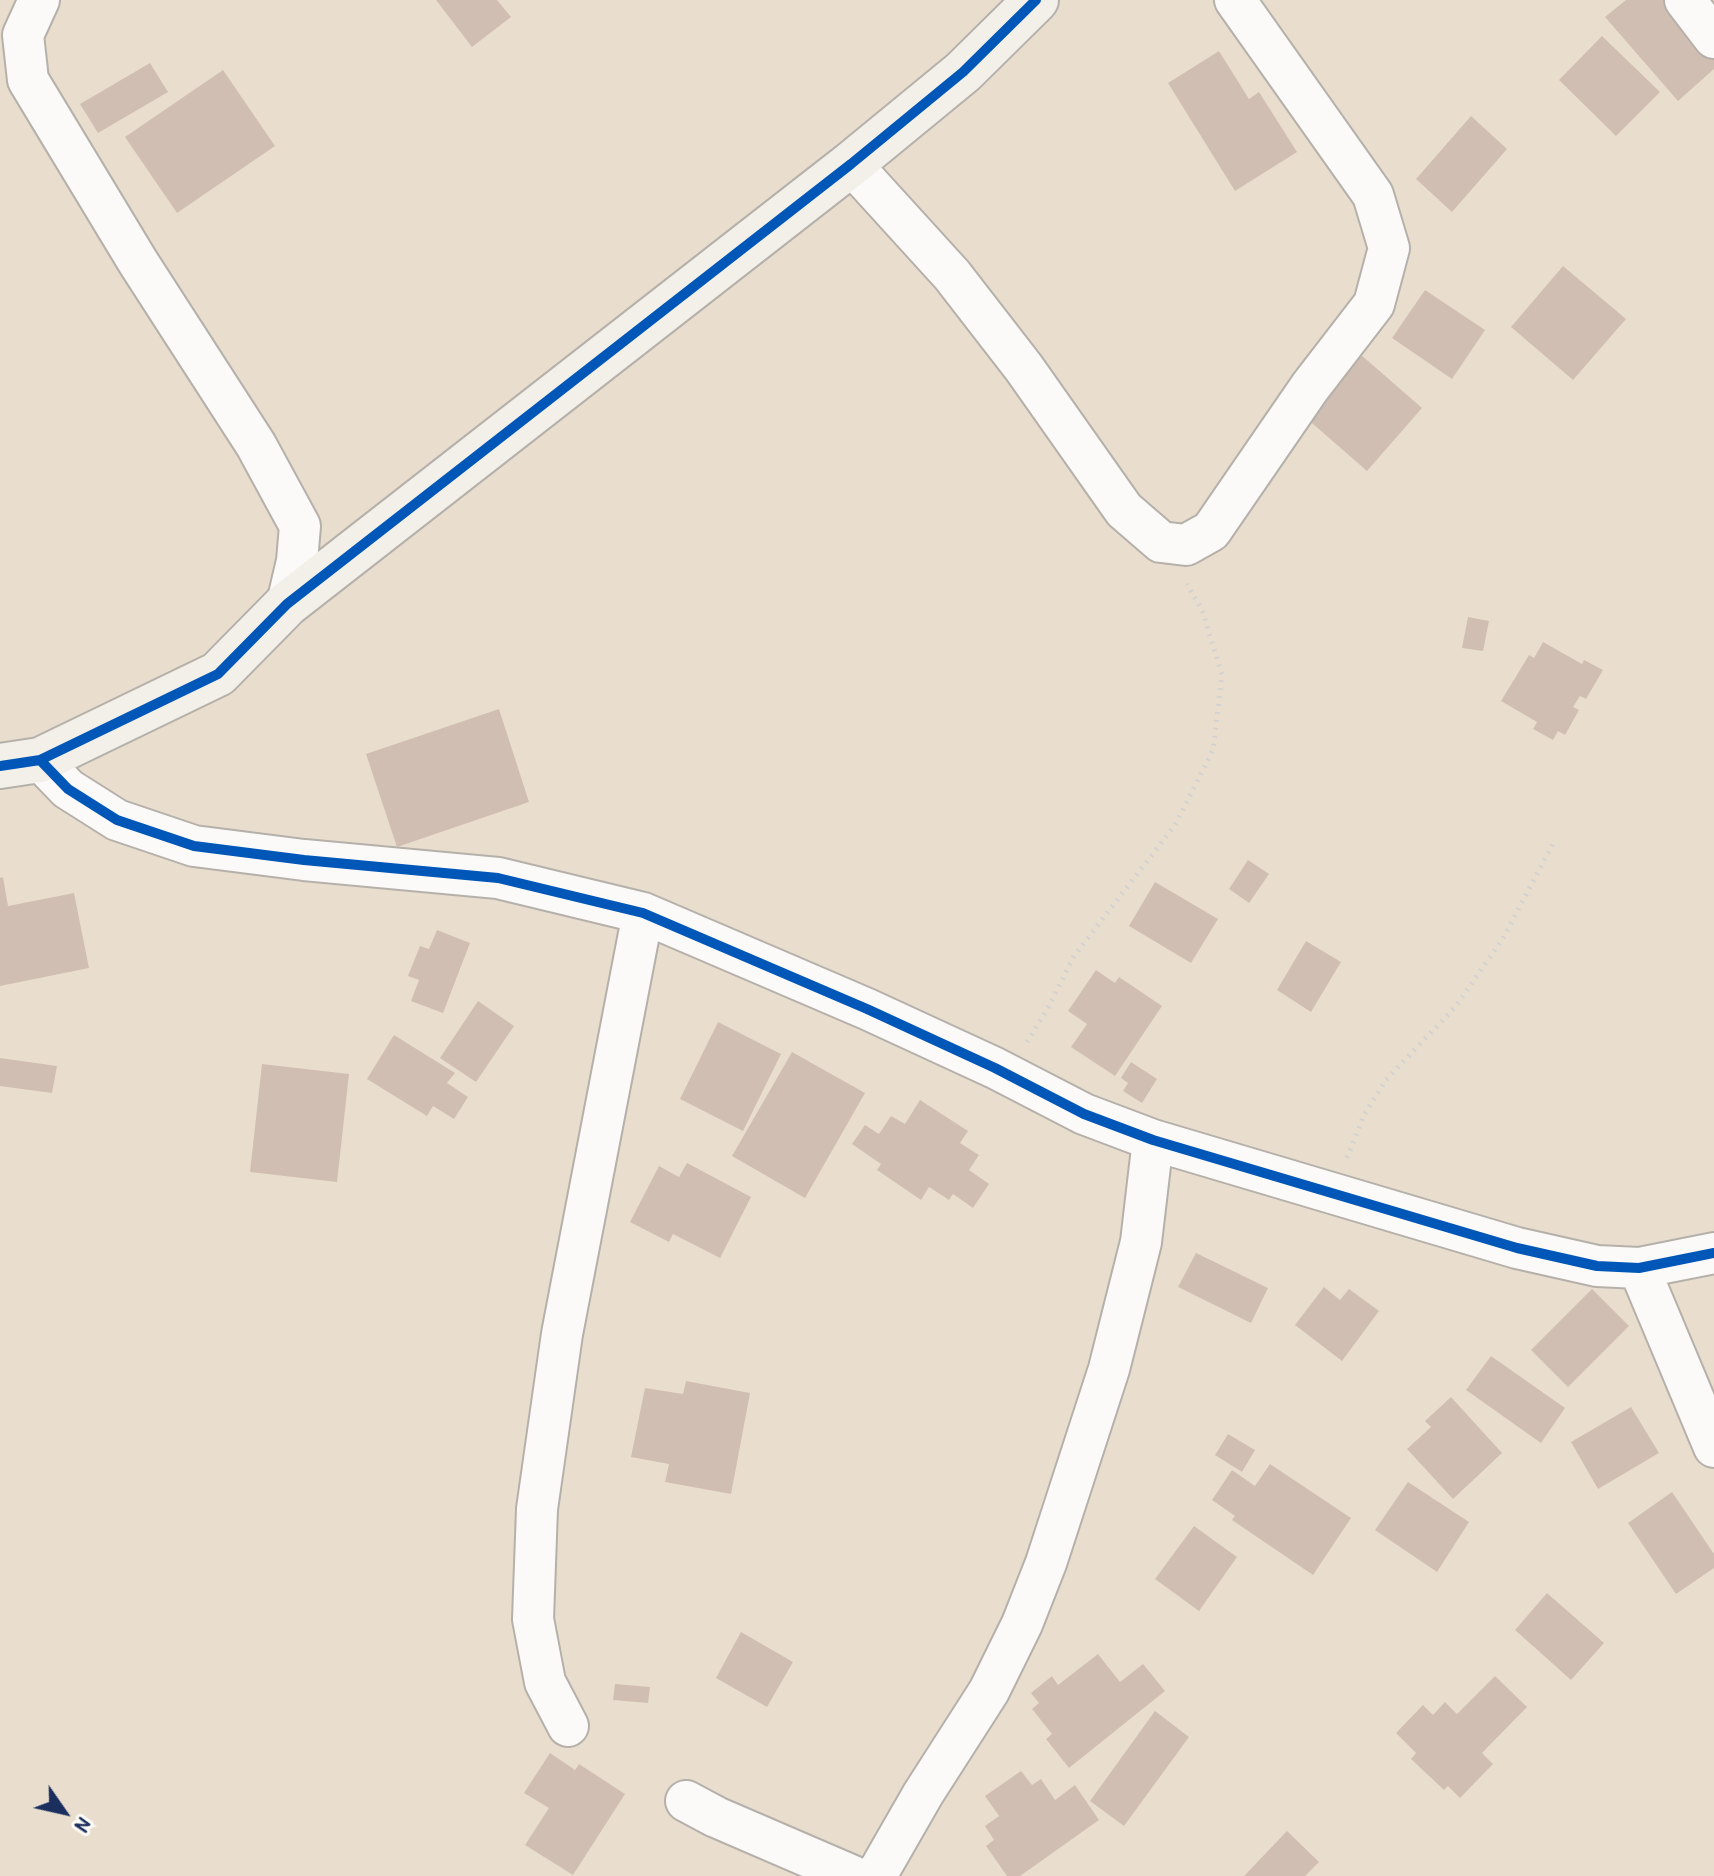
<!DOCTYPE html>
<style>
body{margin:0}
#map{position:relative;width:1714px;height:1876px;overflow:hidden;background:#e9dece;font-family:"Patrick Hand",sans-serif}
canvas{display:block}
.north{position:absolute;left:24px;top:1772px;width:80px;height:80px;-webkit-text-stroke:6px #fdfcf7;paint-order:stroke;rotate:124deg;font-size:22px;font-weight:700;line-height:32px;text-align:center;color:#1b2f5e}
.north::after{content:'';display:block;margin:auto;width:28px;height:36px;background:#1b2f5e;clip-path:polygon(50% 0,100% 100%,50% 72%,0 100%)}
</style>
<div id="map">
<canvas width="1714" height="1876"></canvas>
<div class="north">N</div>
</div>
<script>
const ctx = document.querySelector('canvas').getContext('2d');
ctx.lineJoin = 'round';
function fill(path, color) { ctx.fillStyle = color; ctx.fill(path, 'evenodd'); }
const poly = rows => new Path2D(rows.map(r => 'M' + r).join(''));
function stroke(path, color, width, dash) { ctx.strokeStyle = color; ctx.lineWidth = width; ctx.lineCap = dash ? 'butt' : 'round'; ctx.setLineDash(dash || []); ctx.stroke(path); }
const building = poly([
 [436,0,497,0,511,17,472,47],
 [1626,0,1669,0,1714,52,1714,69,1678,101,1605,17],
 [1602,36,1660,92,1616,136,1559,80],
 [1219,51,1249,99,1259,92,1297,152,1235,191,1168,83],
 [150,63,168,92,98,133,80,104],
 [223,70,275,146,177,213,125,137],
 [1471,116,1507,149,1452,212,1416,179],
 [1563,266,1626,319,1573,380,1511,327],
 [1425,290,1485,330,1452,379,1392,338],
 [1360,354,1422,408,1367,471,1305,417],
 [1468,617,1489,621,1483,651,1462,648],
 [1543,642,1582,664,1584,660,1603,670,1586,699,1580,696,1573,707,1579,710,1565,735,1558,731,1553,740,1533,729,1537,722,1501,701,1529,655,1534,658],
 [499,709,529,802,397,847,366,754],
 [1248,860,1269,874,1249,903,1229,889],
 [3,877,8,906,74,893,89,968,0,986,0,878],
 [1155,882,1218,919,1191,963,1129,926],
 [437,930,470,943,443,1013,411,1001,419,980,408,976,420,946,429,949],
 [1306,941,1341,962,1311,1012,1277,990],
 [1096,970,1115,983,1119,977,1162,1006,1115,1076,1071,1047,1087,1024,1068,1011],
 [478,1001,514,1026,476,1082,440,1058],
 [718,1022,781,1054,743,1131,680,1099],
 [394,1035,455,1073,447,1083,468,1097,454,1119,433,1106,427,1116,367,1079],
 [792,1052,865,1093,805,1198,732,1156],
 [0,1058,57,1066,52,1093,0,1086],
 [1131,1062,1157,1079,1142,1103,1123,1091,1128,1083,1121,1078],
 [262,1064,349,1074,337,1182,250,1172],
 [920,1100,968,1131,960,1143,979,1155,969,1170,989,1184,973,1208,953,1194,949,1200,929,1187,921,1200,877,1170,881,1164,852,1144,865,1125,879,1134,891,1116,905,1124],
 [687,1163,751,1197,720,1258,673,1234,669,1242,630,1222,659,1166,679,1177],
 [1196,1253,1268,1288,1251,1323,1178,1287],
 [1324,1287,1340,1300,1349,1289,1379,1311,1342,1361,1295,1325],
 [1592,1289,1629,1326,1568,1387,1531,1350],
 [1491,1356,1565,1408,1541,1443,1466,1390],
 [686,1381,750,1393,731,1494,665,1482,669,1464,631,1457,645,1388,683,1394],
 [1451,1397,1502,1453,1453,1499,1407,1449,1431,1427,1425,1421],
 [1631,1407,1659,1453,1598,1489,1571,1442],
 [1228,1434,1255,1450,1242,1472,1215,1455],
 [1270,1464,1351,1518,1313,1575,1232,1520,1235,1516,1212,1500,1232,1470,1255,1486],
 [1408,1482,1469,1522,1437,1572,1375,1530],
 [1672,1492,1714,1554,1714,1568,1676,1594,1628,1523],
 [1194,1526,1237,1557,1199,1611,1155,1579],
 [1547,1593,1604,1643,1571,1680,1515,1630],
 [741,1632,793,1662,767,1707,716,1678],
 [1098,1654,1120,1682,1143,1664,1165,1691,1069,1768,1046,1739,1052,1734,1032,1709,1039,1703,1031,1693,1052,1676,1058,1685],
 [1495,1676,1527,1707,1482,1753,1493,1764,1460,1798,1448,1786,1444,1790,1411,1759,1416,1753,1396,1733,1423,1705,1433,1715,1445,1702,1457,1714],
 [615,1684,650,1687,648,1703,613,1700],
 [1155,1711,1189,1737,1124,1826,1090,1801],
 [550,1753,575,1770,579,1764,625,1794,573,1875,525,1845,549,1808,524,1793],
 [1021,1771,1032,1785,1041,1779,1055,1800,1075,1785,1099,1820,1020,1876,1007,1876,986,1846,994,1840,985,1826,999,1816,985,1796],
 [1287,1831,1319,1862,1305,1876,1244,1876]
]);
const path = poly([
 [1027,1042,1049,1006,1074,956,1175,825,1213,750,1222,675,1202,610,1187,584],
 [1347,1158,1364,1115,1386,1080,1455,1007,1502,940,1555,840]
]);
const street = poly([
 [39,0,23,35,28,80,138,262,256,445,300,526,297,561,287,604],
 [1685,0,1714,38],
 [851,164,952,275,1024,368,1124,510,1161,542,1186,545,1211,531,1310,387,1374,304,1389,248,1373,195,1235,0],
 [40,760,68,789,117,820,194,846,304,860,498,878,643,913,867,1009,995,1068,1084,1114,1153,1140,1517,1248,1597,1266,1639,1268,1714,1253],
 [1639,1268,1714,1447],
 [568,1726,545,1682,533,1619,537,1509,562,1334,643,913],
 [686,1801,716,1817,853,1876],
 [876,1876,923,1794,989,1691,1022,1624,1046,1563,1109,1369,1141,1242,1153,1140]
]);
const secondary = poly([
 [0,766,40,760,218,674,287,604,851,164,963,72,1036,0]
]);
const cycleway = poly([
 [40,760,68,789,117,820,194,846,304,860,498,878,643,913,867,1009,995,1068,1084,1114,1153,1140,1517,1248,1597,1266,1639,1268,1714,1253],
 [0,766,40,760,218,674,287,604,851,164,963,72,1036,0]
]);
fill(building, '#d1beb3');
stroke(street, '#b5b0aa', 44);
stroke(secondary, '#b5b0aa', 48);
stroke(path, '#d4d2d1', 5, [2, 6]);
stroke(street, '#fcfaf8', 40);
stroke(secondary, '#f3f0e9', 44);
stroke(cycleway, '#0057b8', 10);
</script>
